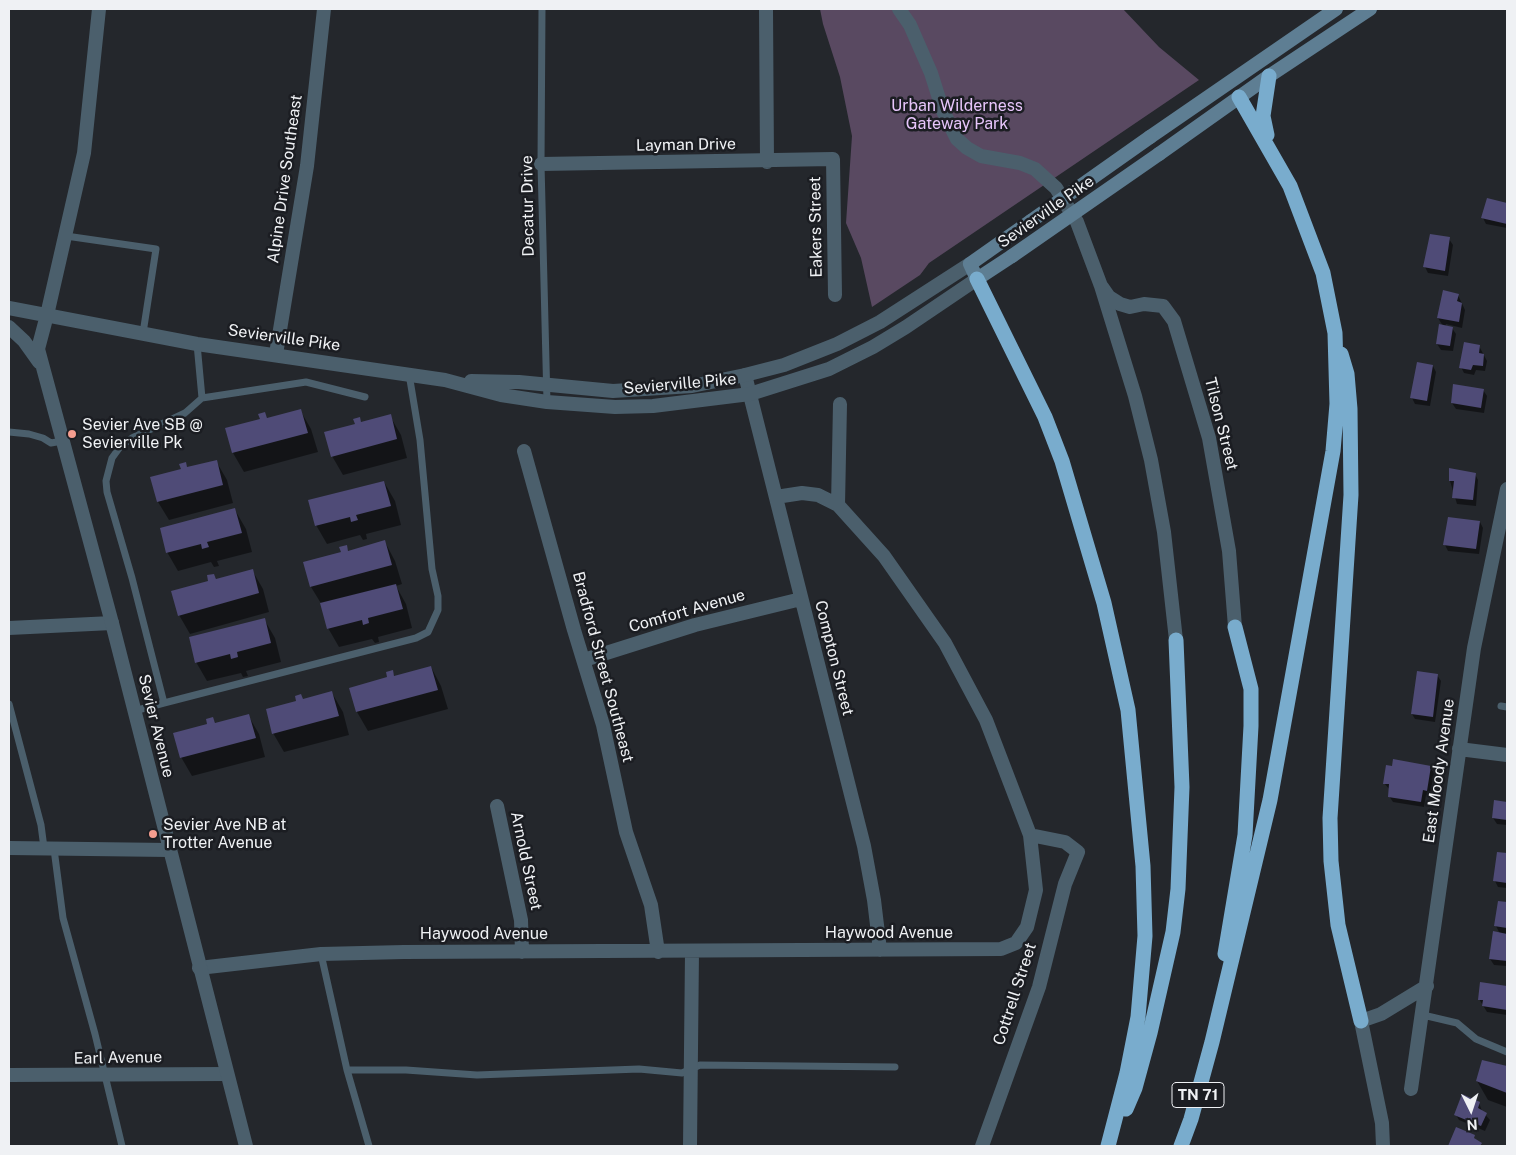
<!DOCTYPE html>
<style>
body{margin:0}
#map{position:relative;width:1516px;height:1155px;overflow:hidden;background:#24272c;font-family:"Public Sans",sans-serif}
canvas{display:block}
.frame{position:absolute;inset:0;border:10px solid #eff1f4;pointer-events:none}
.north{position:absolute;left:1446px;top:1085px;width:50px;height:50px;-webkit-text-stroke:4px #1b1d22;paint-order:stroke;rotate:176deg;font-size:14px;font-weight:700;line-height:20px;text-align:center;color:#eff1f4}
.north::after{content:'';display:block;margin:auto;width:18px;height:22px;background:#eff1f4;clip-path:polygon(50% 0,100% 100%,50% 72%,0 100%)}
</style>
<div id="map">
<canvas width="1516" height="1155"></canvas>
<div class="frame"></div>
<div class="north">N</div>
</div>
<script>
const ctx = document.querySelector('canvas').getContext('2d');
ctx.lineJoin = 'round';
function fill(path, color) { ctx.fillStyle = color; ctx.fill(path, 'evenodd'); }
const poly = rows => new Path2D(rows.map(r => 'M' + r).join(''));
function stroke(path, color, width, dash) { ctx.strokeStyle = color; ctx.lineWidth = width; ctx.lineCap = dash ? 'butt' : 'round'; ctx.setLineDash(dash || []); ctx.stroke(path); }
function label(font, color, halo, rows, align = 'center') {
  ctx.font = font + ' "Public Sans",sans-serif'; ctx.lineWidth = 5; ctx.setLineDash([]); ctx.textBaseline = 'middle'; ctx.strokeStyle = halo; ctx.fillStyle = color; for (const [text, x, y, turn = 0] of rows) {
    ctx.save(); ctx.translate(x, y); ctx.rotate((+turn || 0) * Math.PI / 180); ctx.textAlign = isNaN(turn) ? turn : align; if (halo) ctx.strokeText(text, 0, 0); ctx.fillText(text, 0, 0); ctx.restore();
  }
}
const green = poly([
 [820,9,1123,9,1159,47,1199,80,929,263,920,275,872,307,861,258,846,223,852,136,840,77,823,24]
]);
const shadow = poly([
 [1488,199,1507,204,1507,228,1486,224,1483,218],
 [1449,239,1453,245,1448,276,1428,273,1425,267],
 [1458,295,1465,310,1462,328,1446,324,1445,327,1452,328,1456,334,1453,351,1441,350,1437,344,1443,326,1438,318],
 [1479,346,1487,361,1485,371,1476,370,1474,375,1464,373,1461,367],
 [1433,366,1436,372,1430,406,1415,404,1412,398],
 [1483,390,1487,396,1484,413,1456,409,1452,403],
 [300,410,311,429,318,452,244,472,233,453,265,414,268,419],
 [390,416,401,435,407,458,343,475,332,456,359,419,362,423],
 [216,461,227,480,233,503,169,520,158,502,188,469],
 [1475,474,1478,480,1476,506,1457,504,1450,481],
 [384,482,395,501,401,525,366,534,367,539,363,540,360,535,327,544,316,525],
 [235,510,246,529,252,552,217,561,219,566,214,567,211,562,178,571,167,552],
 [1480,522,1483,528,1479,554,1448,551,1445,545],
 [385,542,395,561,402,584,396,586,406,604,412,628,378,637,379,642,375,643,372,639,339,647,328,628,322,605,311,587,305,563,342,553,346,547,349,552],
 [252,570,263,589,269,612,190,634,179,615,214,575,217,580],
 [264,619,275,638,281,662,246,671,248,676,243,677,241,673,207,681,196,662],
 [431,667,441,686,448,709,368,731,357,712,351,688,388,678,392,672,395,677],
 [1437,675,1441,681,1435,722,1415,719,1412,714],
 [332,693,343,712,349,735,284,752,273,733,298,702],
 [248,715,259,734,265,757,192,776,181,757,213,719,216,724],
 [1430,767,1434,773,1430,796,1426,795,1424,807,1393,802,1389,796,1390,790,1384,783],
 [1495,801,1507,803,1507,825,1497,824,1493,818],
 [1498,853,1507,854,1507,888,1498,887,1495,881],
 [1499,902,1507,903,1507,966,1494,965,1490,959,1500,934,1496,926],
 [1481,984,1507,988,1507,1015,1487,1012,1479,999],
 [1495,1063,1507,1068,1507,1107,1488,1100,1477,1081],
 [1479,1103,1482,1111,1490,1120,1485,1131,1459,1120,1456,1115]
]);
const building = poly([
 [1487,198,1507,203,1507,224,1481,218],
 [1430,234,1450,237,1445,271,1423,267],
 [1443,290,1459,294,1457,301,1462,303,1459,322,1437,318],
 [1439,324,1453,327,1450,346,1436,344],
 [1464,342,1480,345,1479,353,1484,354,1483,366,1473,365,1471,370,1459,368],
 [1417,362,1433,365,1427,401,1410,398],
 [1453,384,1484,389,1481,408,1451,403],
 [301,409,308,433,232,453,225,428,260,419,258,414,265,412,267,418],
 [391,414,397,439,331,457,324,432,355,424,353,419,360,417,361,422],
 [217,460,223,485,157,502,150,477,181,469,179,464,186,462,187,467],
 [1449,468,1476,473,1473,500,1452,498,1454,481,1449,481],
 [384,481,391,506,356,515,358,520,351,522,350,517,315,526,308,500],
 [235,508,242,533,207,542,209,547,202,549,201,544,166,553,160,528],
 [1448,517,1480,521,1476,549,1443,545],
 [385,540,392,565,310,587,303,562,341,552,339,547,347,545,348,551],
 [253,569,259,593,178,616,171,591,208,581,207,575,214,574,216,579],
 [396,584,403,609,368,618,369,623,363,625,362,620,327,629,320,603],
 [265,618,271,643,237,652,238,657,231,659,230,654,195,663,189,637],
 [431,666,438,690,356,712,349,688,387,677,386,672,393,670,394,676],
 [1417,671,1438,674,1433,717,1411,714],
 [332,691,339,716,272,734,266,709,296,701,295,696,301,694,303,699],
 [249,714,256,738,180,758,173,733,207,724,206,719,213,717,215,723],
 [1393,759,1431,766,1427,791,1423,790,1421,802,1388,797,1389,784,1383,784,1386,765,1392,766],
 [1494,800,1507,802,1507,820,1492,818],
 [1497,852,1507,853,1507,883,1493,881],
 [1498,901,1507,902,1507,928,1494,926],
 [1493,931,1507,934,1507,961,1489,959],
 [1480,982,1507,986,1507,1010,1482,1006,1483,1000,1478,1000],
 [1482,1060,1507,1066,1507,1093,1476,1081],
 [1462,1094,1480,1102,1478,1108,1487,1113,1481,1126,1454,1115],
 [1456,1127,1475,1135,1474,1138,1482,1143,1480,1146,1448,1146]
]);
const service = poly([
 [542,9,541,164,547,402],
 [66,236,156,249,143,333],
 [197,344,202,398,185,413,132,438,120,447,112,458,106,481,107,492,132,578,164,703,416,638,428,632,438,610,438,596,432,569,420,440,409,374],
 [202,398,306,382,365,397],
 [9,432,29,434,43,438,51,443,62,441],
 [9,704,41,825,44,848],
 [1501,706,1507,707],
 [134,711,164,703],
 [54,849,63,918,95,1034,122,1146],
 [321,954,347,1070,369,1146],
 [1423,1015,1457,1023,1476,1039,1507,1052],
 [347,1070,406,1070,477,1075,639,1069,682,1073,700,1065,895,1067]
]);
const minor = poly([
 [766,9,767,162],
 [899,9,910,25,931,73,943,111,957,139,967,148,981,156,1020,163,1035,169,1056,188,1077,222,1101,286,1135,396,1151,460,1164,532,1176,640],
 [541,164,833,159,835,295],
 [1102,287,1109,297,1120,304,1130,307,1144,304,1163,306,1174,321,1209,438,1229,551,1235,627],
 [47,315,84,153,99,9],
 [276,354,307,166,324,9],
 [745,375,864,846,874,900,880,950],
 [524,451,574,630,603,725,626,832,651,905,658,952],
 [838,505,840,404],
 [9,628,112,623],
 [584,660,695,625,801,599],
 [1459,749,1507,755],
 [497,806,521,920,522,952],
 [9,848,169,850],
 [199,968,321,954,404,952,1001,949,1016,943,1027,927,1036,890,1030,835,986,720,945,643,884,556,838,505,818,495,802,493,776,497],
 [9,1075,227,1074],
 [1411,1089,1474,648,1507,489],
 [690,1146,692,952],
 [982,1146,1039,987,1065,884,1078,852,1065,842,1030,835],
 [1383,1146,1382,1123,1361,1021,1381,1014,1427,986]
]);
const tertiary = poly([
 [9,308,197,344,445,380,501,395,547,402,615,407,653,406,750,394,829,369,873,347,906,327,977,279],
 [47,315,38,349,112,623,246,1146],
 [9,327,24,341,39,362],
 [471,381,519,382,613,391,692,386,745,375,784,365,837,344,880,322,970,264]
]);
const secondary = poly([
 [1150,137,1336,9],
 [1159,154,1269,76,1370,9],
 [1012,256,977,279,970,264,1031,221]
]);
const motorway = poly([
 [1267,135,1263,116,1269,76],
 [977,279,1045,417,1062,461,1104,603,1128,710,1143,866,1145,936,1138,1017,1127,1073,1108,1146],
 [1341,354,1347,374,1350,409,1351,495,1330,818,1331,861,1338,925,1361,1021],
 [1225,954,1245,835,1251,726,1251,689,1235,627],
 [1126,1109,1135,1088,1150,1033,1173,932,1178,889,1182,787,1176,640],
 [1181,1146,1191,1119,1212,1042,1270,800,1333,451,1337,404,1335,333,1323,273,1290,186,1239,97]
]);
const secondaryBridge = poly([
 [1031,221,1150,137],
 [1012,256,1159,154]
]);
const markers = [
 [72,434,5,"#f59d8f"],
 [153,834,5,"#f59d8f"]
];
const shields = [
 [1198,1095,52]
];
const shieldNames = [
 ["TN 71",1198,1095]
];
const parkNames = [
 ["Urban Wilderness",957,106],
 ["Gateway Park",957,124]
];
const streetNames = [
 ["Layman Drive",686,145,-1],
 ["Alpine Drive Southeast",285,179,-82],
 ["Decatur Drive",528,206,-91],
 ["Sevierville Pike",1046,212,-35],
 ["Eakers Street",816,227,-91],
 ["Sevierville Pike",284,338,8],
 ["Sevierville Pike",680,384,-5],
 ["Tilson Street",1221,424,76],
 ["Comfort Avenue",687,611,-16],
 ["Compton Street",834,658,76],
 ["Bradford Street Southeast",603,667,75],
 ["Sevier Avenue",156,726,76],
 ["East Moody Avenue",1439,771,-82],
 ["Arnold Street",526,861,78],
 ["Haywood Avenue",889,933],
 ["Haywood Avenue",484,934],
 ["Cottrell Street",1015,994,-72],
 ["Earl Avenue",118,1058,-1]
];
const poiNames = [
 ["Sevier Ave SB @",82,425],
 ["Sevierville Pk",82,443],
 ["Sevier Ave NB at",163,825],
 ["Trotter Avenue",163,843]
];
fill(green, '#594961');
fill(shadow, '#0007');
fill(building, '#4f4b77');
stroke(service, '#4b5f6c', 7);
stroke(minor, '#4b5f6c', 14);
stroke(tertiary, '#4b5f6c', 14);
stroke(secondary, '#5e7e93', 14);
stroke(motorway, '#79accd', 15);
stroke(secondaryBridge, '#5e7e93', 14);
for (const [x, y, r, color] of markers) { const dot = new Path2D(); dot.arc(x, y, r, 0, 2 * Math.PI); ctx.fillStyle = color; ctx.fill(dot); stroke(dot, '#1b1d22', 2); }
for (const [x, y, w] of shields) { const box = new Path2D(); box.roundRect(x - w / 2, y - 12.5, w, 25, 4); ctx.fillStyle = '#1b1d22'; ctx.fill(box); stroke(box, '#eff1f4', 1); }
label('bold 15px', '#eff1f4', null, shieldNames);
label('16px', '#e7c5fb', '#1b1d22', parkNames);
label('16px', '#eff1f4', '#1b1d22', streetNames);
label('16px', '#eff1f4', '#1b1d22', poiNames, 'left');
</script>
